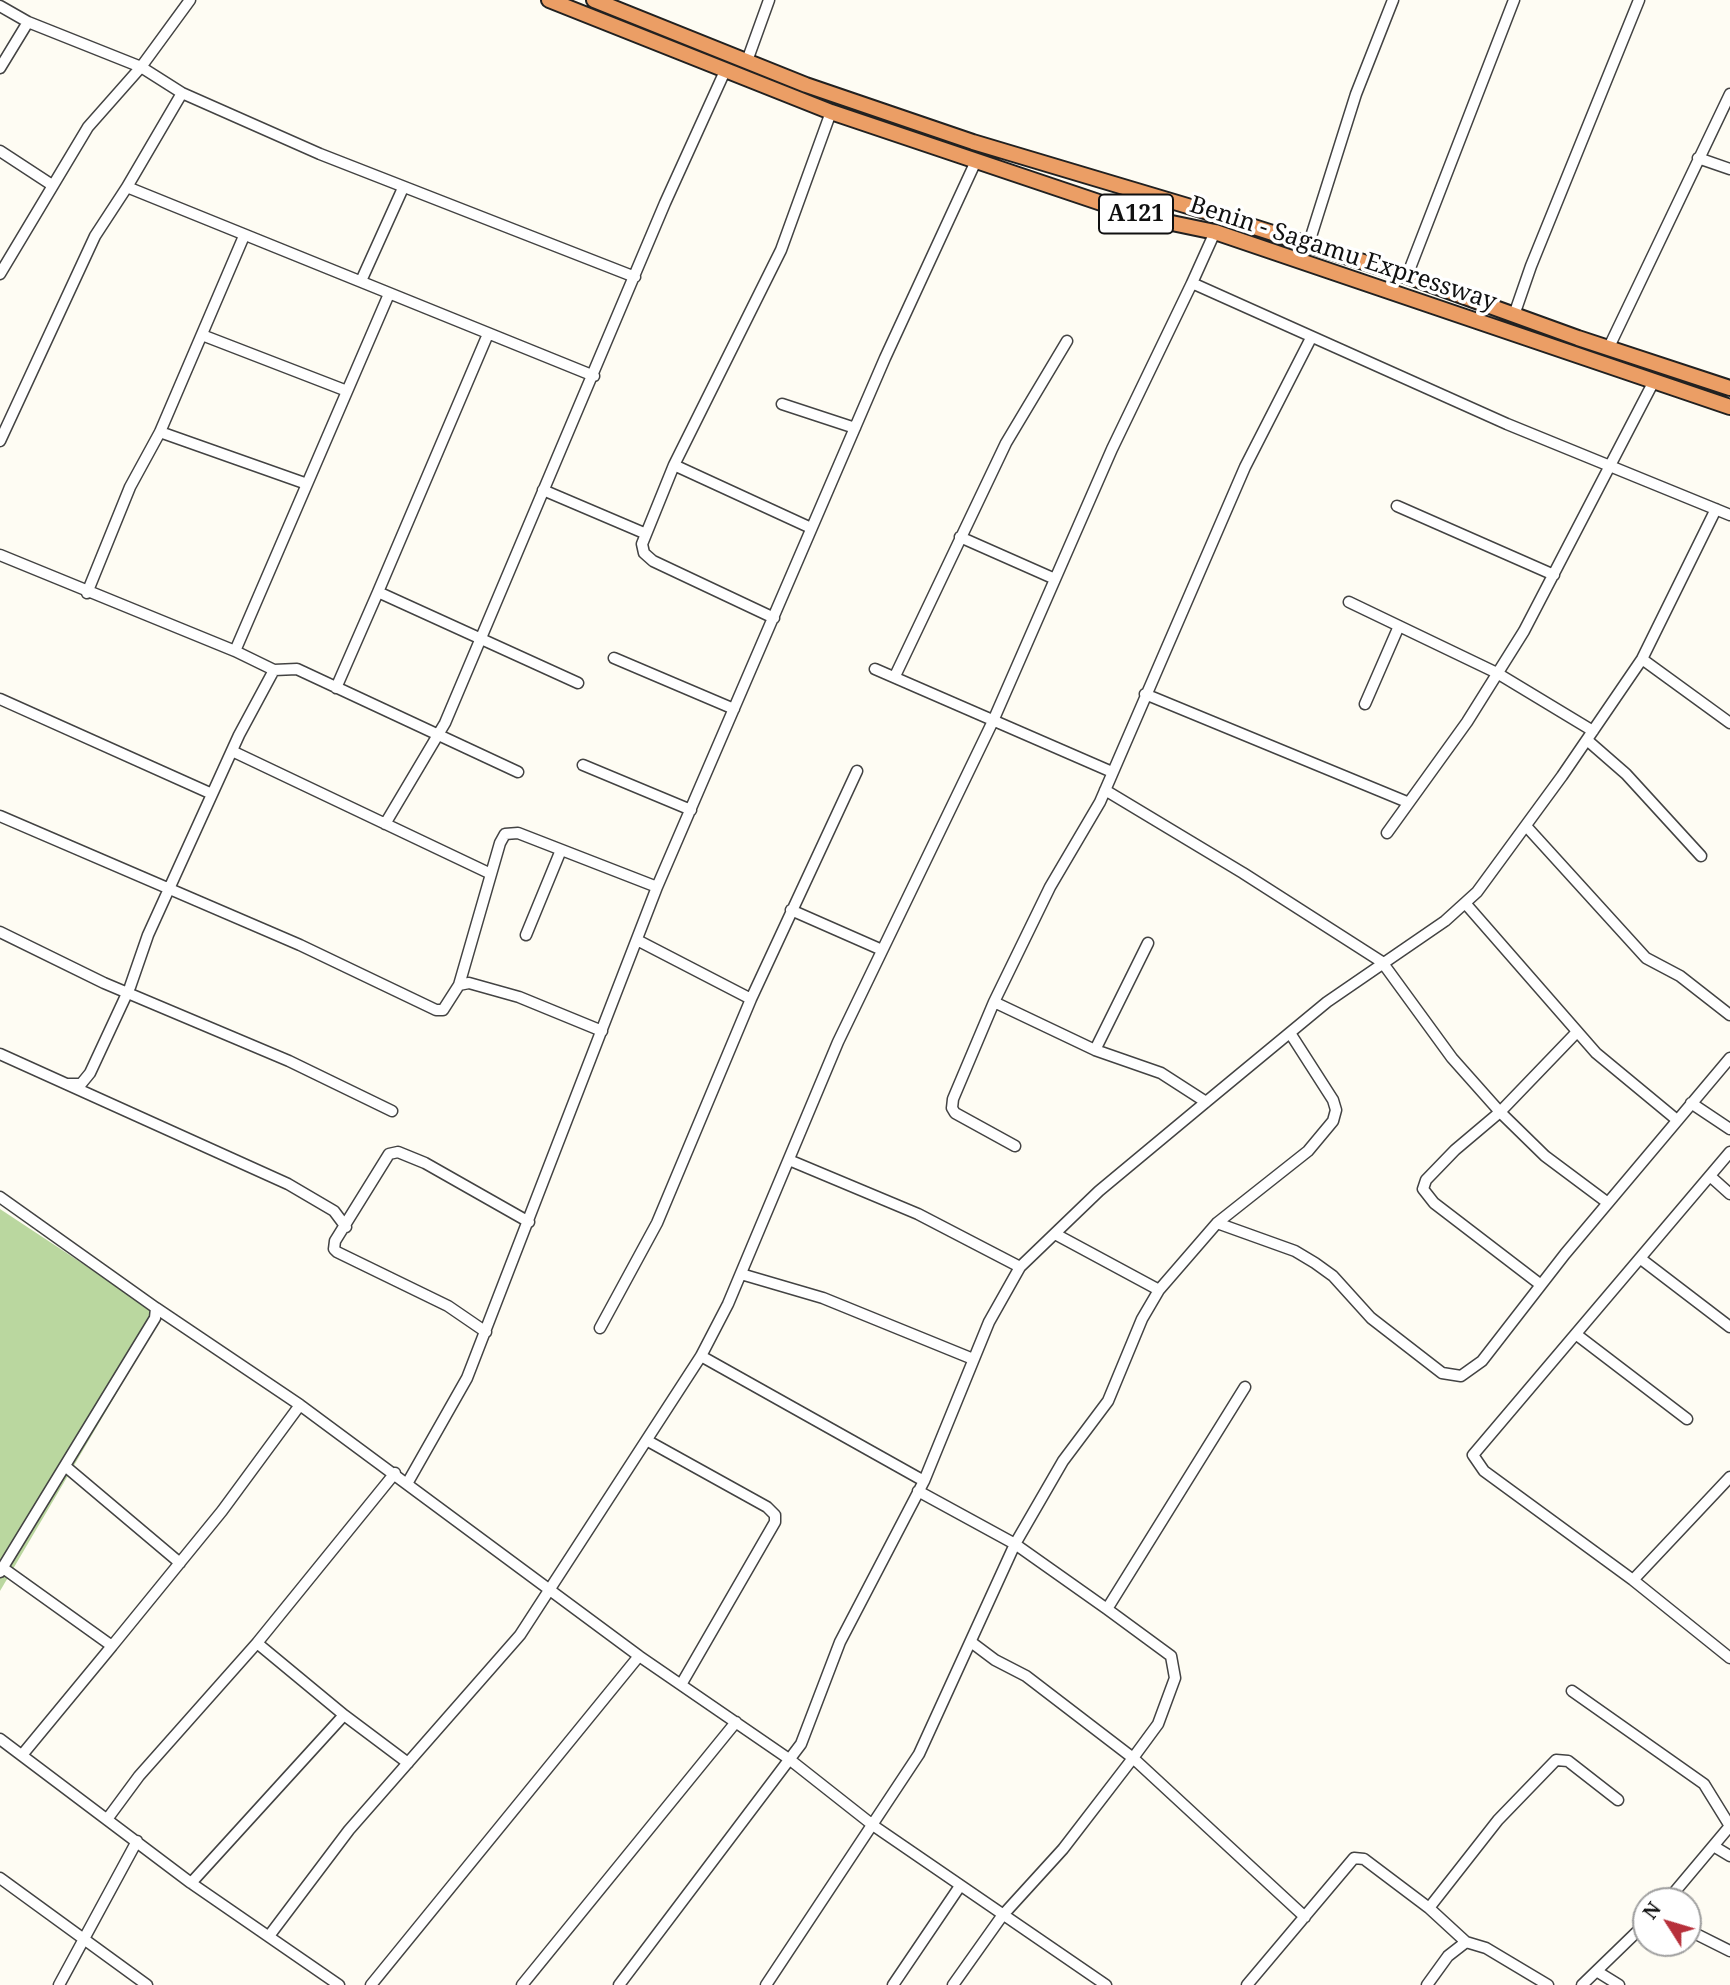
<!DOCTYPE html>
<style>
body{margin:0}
#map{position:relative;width:1730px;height:1985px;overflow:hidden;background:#fefcf3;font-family:"Noto Serif",serif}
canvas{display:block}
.north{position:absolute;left:1632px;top:1887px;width:70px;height:70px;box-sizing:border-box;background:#fff;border:2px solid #9f9f9f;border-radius:50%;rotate:307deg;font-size:19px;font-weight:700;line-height:28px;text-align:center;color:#101010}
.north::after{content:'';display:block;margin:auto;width:24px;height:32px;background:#b7303b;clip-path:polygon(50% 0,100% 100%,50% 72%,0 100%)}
</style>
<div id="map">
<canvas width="1730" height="1985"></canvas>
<div class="north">N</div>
</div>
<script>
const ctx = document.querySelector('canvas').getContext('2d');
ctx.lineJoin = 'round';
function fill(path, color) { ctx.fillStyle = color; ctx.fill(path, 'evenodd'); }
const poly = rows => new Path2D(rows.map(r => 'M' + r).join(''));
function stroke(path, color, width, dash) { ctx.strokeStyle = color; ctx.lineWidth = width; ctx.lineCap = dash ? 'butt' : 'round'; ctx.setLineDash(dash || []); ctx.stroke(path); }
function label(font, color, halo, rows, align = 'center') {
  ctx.font = font + ' "Noto Serif",serif'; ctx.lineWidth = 7; ctx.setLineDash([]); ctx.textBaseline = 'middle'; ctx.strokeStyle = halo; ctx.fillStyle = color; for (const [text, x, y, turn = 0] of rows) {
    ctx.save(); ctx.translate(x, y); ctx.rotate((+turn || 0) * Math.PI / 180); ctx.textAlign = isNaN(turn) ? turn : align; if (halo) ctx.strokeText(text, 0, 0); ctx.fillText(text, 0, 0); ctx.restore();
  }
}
const forest = poly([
 [0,1209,162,1316,0,1591]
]);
const minor = poly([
 [0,6,28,22,141,67,182,93,320,154,635,277],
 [747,61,769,0],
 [0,68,28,22],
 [182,93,127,187,594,376],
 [0,151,52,185],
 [1698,158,1730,169],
 [1215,232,1192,283,1507,424,1730,515],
 [1308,246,1356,94,1393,0],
 [0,274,88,127,141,67,190,0],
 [1407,276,1514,0],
 [361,281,403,188],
 [1514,315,1531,266,1639,0],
 [488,334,378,592,578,683],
 [202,335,347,391],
 [1609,347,1730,94],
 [782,404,855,428],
 [160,432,307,484],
 [0,441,95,236,127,187],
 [674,465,811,528],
 [543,490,644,533],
 [1397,506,1554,575],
 [960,537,1055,579],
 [0,555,235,651,274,670,297,669,518,772],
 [87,593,130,487,160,432,244,236],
 [1349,602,1497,673,1593,731],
 [774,618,653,561,644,553,642,544,674,465,781,250,831,112],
 [235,651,389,294],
 [614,658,734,709],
 [1642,659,1730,723],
 [875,669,1112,772],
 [895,676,1006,443,1067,341],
 [336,688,378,592],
 [1145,694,1407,802],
 [0,699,212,794],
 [1365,704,1399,626],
 [1587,740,1626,774,1701,856],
 [232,751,491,874],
 [583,765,691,810],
 [1105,790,1243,873,1382,962,1452,1058,1500,1112,1545,1156,1608,1203],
 [0,816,300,945,436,1010,443,1010,459,985,500,843,505,834,518,833,657,887],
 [385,824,445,723,665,203,725,71],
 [1526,826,1646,958,1680,976,1730,1015],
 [1387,833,1467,722,1524,631,1654,381],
 [1465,903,1596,1053,1677,1120],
 [791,910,882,950],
 [0,932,104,983,289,1061,392,1111],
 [526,935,561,850],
 [637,940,751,999],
 [459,985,469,983,519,997,602,1031],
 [994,1002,1095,1050,1161,1073,1206,1102],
 [1095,1050,1148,943],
 [0,1054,288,1184,334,1211,346,1227],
 [66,1084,81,1084,90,1073,130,987,148,935,239,735,274,670],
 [1691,1103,1730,1129],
 [1015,1146,955,1113,952,1108,953,1099,994,1002,1050,887,1100,802,1245,467,1311,338],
 [1730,1152,1473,1455,1484,1471,1633,1580,1730,1658],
 [789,1160,918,1214,1020,1267],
 [1710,1176,1730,1194],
 [0,1197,156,1308,155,1318,0,1572],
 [1217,1223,1295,1251,1315,1263,1333,1276,1371,1318,1442,1373,1461,1376,1482,1361,1565,1254,1730,1058],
 [1057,1235,1159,1290],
 [1641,1259,1730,1327],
 [741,1274,823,1298,973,1359],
 [1541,1285,1434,1203,1423,1189,1426,1180,1455,1150,1500,1112,1576,1033],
 [156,1308,300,1405,639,1656,789,1759,874,1826,1106,1985],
 [600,1328,657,1223,751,999,857,771],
 [486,1332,448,1306,337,1252,334,1249,335,1241,389,1154,398,1152,425,1163,529,1222],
 [1577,1335,1687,1419],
 [701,1356,924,1481],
 [648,1441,767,1507,775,1515,775,1522,682,1683],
 [65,1466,180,1563],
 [408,1482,467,1378,657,887,885,358,976,161],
 [918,1491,1015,1544,1107,1609,1171,1656,1175,1678,1158,1724,1133,1758,1063,1849,1002,1916,953,1985],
 [3,1568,112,1646,222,1511,300,1405],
 [1633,1580,1730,1477],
 [1107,1609,1245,1387],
 [971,1642,995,1660,1026,1676,1133,1758,1305,1917],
 [1572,1691,1704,1784,1730,1826],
 [344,1715,408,1763],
 [0,1739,191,1883,339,1985],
 [22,1755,112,1646],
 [108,1818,139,1776,257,1643,395,1473],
 [1715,1847,1730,1856],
 [0,1878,147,1985],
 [191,1883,344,1715,257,1643],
 [1667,1901,1730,1826],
 [1429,1908,1498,1820,1556,1760,1568,1761,1618,1800],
 [1688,1930,1730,1951],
 [269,1936,349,1830,520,1635,701,1356,728,1304,838,1042,993,721,1112,449,1192,283],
 [1598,1972,1619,1985],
 [59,1985,137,1841],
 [371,1985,639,1656],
 [522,1985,736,1722],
 [619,1985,801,1744,840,1642,924,1481,989,1322,1020,1267,1099,1191,1206,1102,1327,1002,1445,921,1477,892,1562,776,1642,659,1716,509],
 [766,1985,919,1754,1015,1544,1063,1461,1108,1401,1142,1319,1159,1290,1217,1223,1308,1151,1333,1121,1336,1110,1333,1100,1290,1033],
 [893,1985,960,1886],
 [1247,1985,1354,1858,1364,1859,1429,1908,1466,1942],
 [1427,1985,1448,1956,1466,1942,1486,1948,1548,1985],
 [1582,1985,1646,1923]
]);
const highway = poly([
 [549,0,831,112,1143,217,1215,232,1730,407],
 [594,0,806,85,973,142,1201,210,1407,276,1578,338,1730,388]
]);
const shields = [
 [1136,214,74]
];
const shieldNames = [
 ["A121",1136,214]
];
const streetNames = [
 ["Benin - Sagamu Expressway",1343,254,18]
];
fill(forest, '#bad79f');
stroke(minor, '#434343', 13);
stroke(highway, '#212121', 18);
stroke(minor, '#fff', 10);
stroke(highway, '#eb9e65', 14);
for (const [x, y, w] of shields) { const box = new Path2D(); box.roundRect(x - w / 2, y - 19.5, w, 39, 5); ctx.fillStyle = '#fff'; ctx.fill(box); stroke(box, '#101010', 2); }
label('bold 23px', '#101010', null, shieldNames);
label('24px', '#101010', '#fff', streetNames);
</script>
